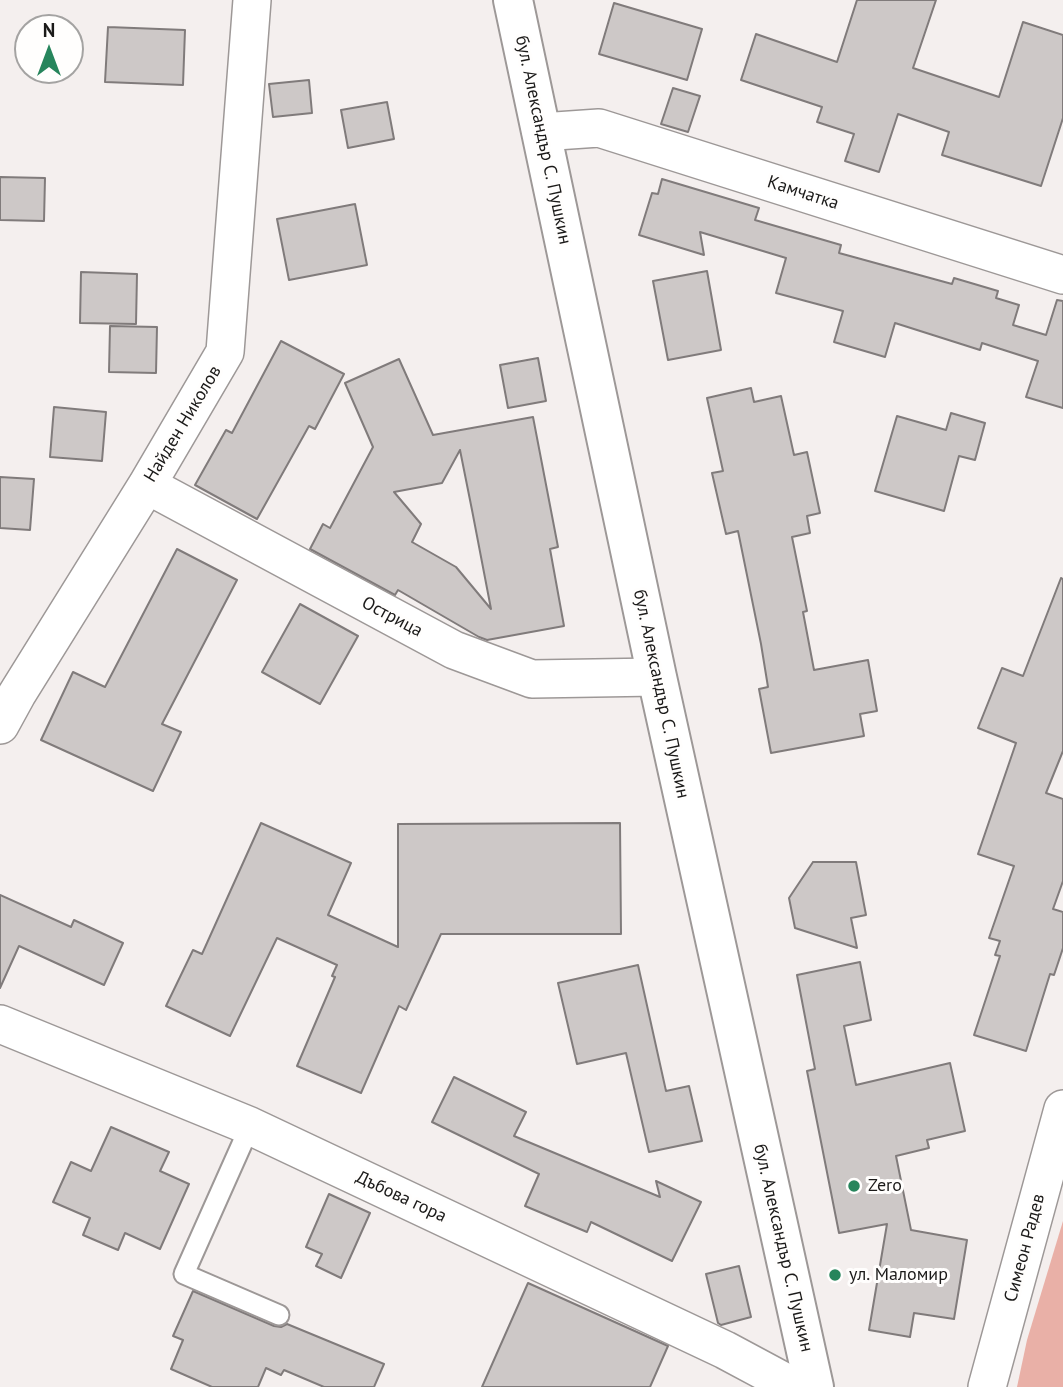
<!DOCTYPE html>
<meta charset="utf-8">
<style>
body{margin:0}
#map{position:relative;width:1063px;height:1387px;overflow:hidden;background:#f4efee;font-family:"PT Sans",sans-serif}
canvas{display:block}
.north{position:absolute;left:14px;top:14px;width:70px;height:70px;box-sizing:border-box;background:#fffefd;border:2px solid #a4a3a2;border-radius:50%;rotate:0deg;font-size:19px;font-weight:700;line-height:28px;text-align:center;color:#1b1a19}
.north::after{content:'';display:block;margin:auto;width:24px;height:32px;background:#27855c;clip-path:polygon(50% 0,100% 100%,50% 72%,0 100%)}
</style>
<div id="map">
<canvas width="1063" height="1387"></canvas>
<div class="north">N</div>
</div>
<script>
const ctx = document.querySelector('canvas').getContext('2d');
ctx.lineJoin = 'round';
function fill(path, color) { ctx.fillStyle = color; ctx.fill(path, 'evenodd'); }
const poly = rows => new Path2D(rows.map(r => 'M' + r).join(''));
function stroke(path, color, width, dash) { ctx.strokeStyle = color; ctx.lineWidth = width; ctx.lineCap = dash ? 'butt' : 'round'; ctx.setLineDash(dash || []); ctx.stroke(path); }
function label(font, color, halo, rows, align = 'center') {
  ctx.font = font + ' "PT Sans",sans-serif'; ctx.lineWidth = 6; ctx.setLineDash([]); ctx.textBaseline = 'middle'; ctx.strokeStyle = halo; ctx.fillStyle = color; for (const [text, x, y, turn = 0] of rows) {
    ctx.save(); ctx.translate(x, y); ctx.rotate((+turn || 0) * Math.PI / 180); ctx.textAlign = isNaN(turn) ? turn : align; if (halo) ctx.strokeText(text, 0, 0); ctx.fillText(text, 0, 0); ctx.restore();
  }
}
const green = poly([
 [1063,1221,1063,1387,1017,1387,1027,1340]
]);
const building = poly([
 [857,0,936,0,913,68,999,97,1023,22,1063,35,1063,118,1041,186,942,155,949,132,898,114,879,172,845,161,854,134,817,122,822,107,741,80,756,34,837,62,857,0],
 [614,3,702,29,687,80,599,54,614,3],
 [108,27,185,30,183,85,105,82,108,27],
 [309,80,312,113,273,117,269,84,309,80],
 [673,88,700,96,688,132,661,124,673,88],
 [387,102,394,139,348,148,341,110,387,102],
 [0,177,45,178,44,221,0,220,0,177],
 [662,179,759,208,755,220,841,245,839,253,952,284,954,278,998,291,996,298,1019,305,1013,325,1046,335,1057,300,1063,301,1063,408,1026,397,1038,361,982,343,980,350,895,323,885,357,834,342,843,311,776,293,786,258,700,232,704,255,639,235,652,193,658,194,662,179],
 [355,204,367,265,289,280,277,219,355,204],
 [707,271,721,350,668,360,653,281,707,271],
 [81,272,137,274,136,324,80,323,81,272],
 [110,326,157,327,156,373,109,372,110,326],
 [281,341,344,374,315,429,309,426,257,519,195,485,226,430,232,433,281,341],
 [538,358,546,401,508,408,500,365,538,358],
 [399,359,433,435,533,417,558,547,550,549,564,626,487,640,479,637,398,590,395,595,310,549,323,524,330,528,373,447,345,383,399,359],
 [460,450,472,510,491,609,456,567,412,542,421,524,394,492,442,483,460,450],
 [751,388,754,402,781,396,794,455,807,452,820,513,807,516,810,533,792,537,807,611,803,612,814,670,868,660,877,711,860,714,864,736,771,753,759,689,768,687,761,644,738,531,726,534,712,473,723,471,707,398,751,388],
 [54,407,106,412,102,461,50,457,54,407],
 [951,413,985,423,975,460,959,456,944,511,875,491,897,416,946,430,951,413],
 [0,477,34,479,30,530,0,528,0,477],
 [177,549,237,580,162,724,181,732,153,791,41,740,73,672,105,687,177,549],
 [1061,578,1063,579,1063,751,1046,793,1063,799,1063,881,1053,909,1063,912,1063,948,1054,975,1050,974,1026,1051,974,1035,1000,956,995,955,1000,941,989,938,1014,866,978,854,1016,743,978,728,1002,668,1023,676,1061,578],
 [300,604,358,636,320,704,262,672,300,604],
 [261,823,351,863,328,915,398,947,398,824,620,823,621,934,441,934,406,1010,399,1006,361,1093,297,1066,335,977,332,976,337,965,277,938,230,1036,166,1006,193,950,202,954,261,823],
 [813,862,856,862,866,915,851,918,857,948,795,928,789,898,813,862],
 [0,895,71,927,74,920,123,943,104,985,19,946,0,988,0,895],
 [860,962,871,1020,844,1026,856,1085,950,1063,965,1131,927,1140,929,1148,896,1156,911,1230,967,1240,954,1319,914,1313,910,1337,869,1330,887,1224,839,1233,807,1071,815,1069,797,975,860,962],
 [638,965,666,1091,689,1086,702,1141,649,1152,626,1053,577,1064,558,983,638,965],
 [454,1077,526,1112,514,1136,660,1197,656,1181,701,1202,672,1261,591,1222,587,1232,525,1206,539,1174,432,1122,454,1077],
 [111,1127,169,1152,160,1171,189,1184,160,1249,125,1233,118,1250,83,1235,90,1218,53,1202,71,1162,91,1171,111,1127],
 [329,1194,370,1213,341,1278,316,1266,322,1254,306,1247,329,1194],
 [739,1266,751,1317,721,1325,718,1323,706,1274,739,1266],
 [528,1283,668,1346,650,1387,482,1387,528,1283],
 [193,1291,274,1326,281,1327,287,1324,384,1364,374,1387,324,1387,284,1370,281,1375,266,1368,258,1387,212,1387,171,1369,183,1340,173,1336,193,1291]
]);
const service = poly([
 [250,1126,184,1274,279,1315]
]);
const minor = poly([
 [541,132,599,128,1063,275],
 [147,485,454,650,532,679,657,677],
 [0,725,17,694,147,485,225,352,252,0],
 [0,1024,250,1126,725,1350,794,1387],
 [987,1387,1063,1109]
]);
const secondary = poly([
 [513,0,657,677,814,1387]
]);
const markers = [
 [854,1186,7,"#27855c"],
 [835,1275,7,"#27855c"]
];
const streetNames = [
 ["бул. Александър С. Пушкин",543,140,78],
 ["Камчатка",803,193,18],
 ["Найден Николов",183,424,-59],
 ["Острица",392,617,28],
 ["бул. Александър С. Пушкин",661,694,78],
 ["Дъбова гора",401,1197,25],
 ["бул. Александър С. Пушкин",783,1248,77],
 ["Симеон Радев",1025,1248,-75]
];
const poiNames = [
 ["Zero",868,1186],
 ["ул. Маломир",849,1275]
];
fill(green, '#e9b0a7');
fill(building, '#cdc8c7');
stroke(building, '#807b7b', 2);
stroke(service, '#9d9897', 23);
stroke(minor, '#9d9897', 40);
stroke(secondary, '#9d9897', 42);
stroke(service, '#fff', 19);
stroke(minor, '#fff', 37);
stroke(secondary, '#fff', 38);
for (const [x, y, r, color] of markers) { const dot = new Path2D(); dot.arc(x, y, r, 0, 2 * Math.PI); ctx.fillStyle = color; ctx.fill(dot); stroke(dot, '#fffefd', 2.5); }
label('18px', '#1b1a19', '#fffefd', streetNames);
label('18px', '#1b1a19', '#fffefd', poiNames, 'left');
</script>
